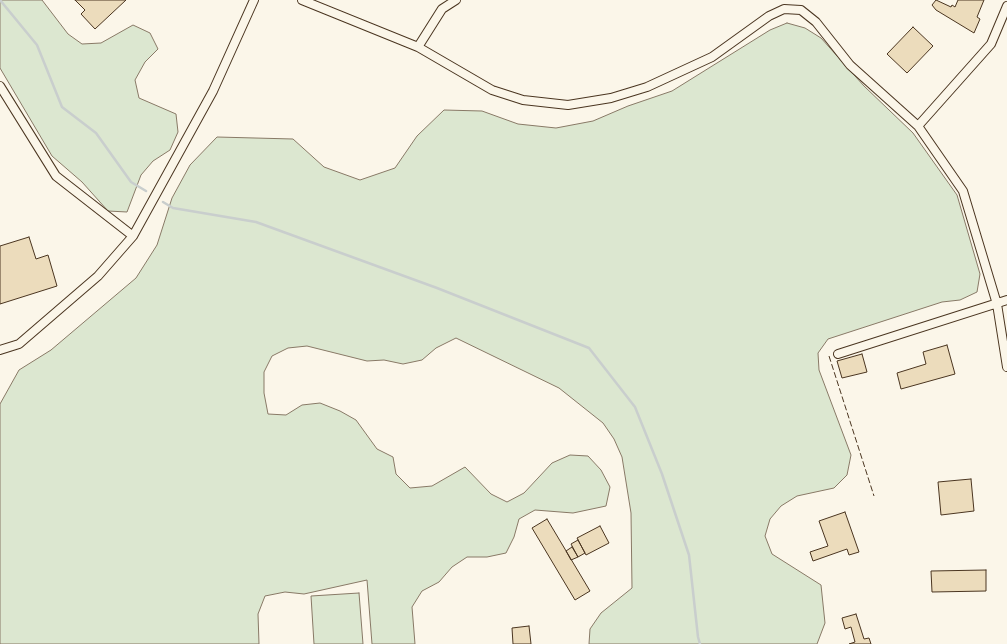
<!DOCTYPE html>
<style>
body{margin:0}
canvas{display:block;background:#fbf6e9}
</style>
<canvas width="1007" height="644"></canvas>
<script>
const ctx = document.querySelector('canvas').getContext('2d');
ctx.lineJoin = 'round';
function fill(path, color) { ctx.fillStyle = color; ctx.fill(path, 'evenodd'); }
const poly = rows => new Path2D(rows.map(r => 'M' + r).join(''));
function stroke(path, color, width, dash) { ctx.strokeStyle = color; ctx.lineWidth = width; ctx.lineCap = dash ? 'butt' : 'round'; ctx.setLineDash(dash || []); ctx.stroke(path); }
const green = poly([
 [0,0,42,0,68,34,82,44,101,43,133,25,150,33,158,49,145,62,135,80,139,98,176,114,178,132,170,150,153,161,141,175,127,212,108,211,82,182,52,156,0,68,0,0],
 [787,23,805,28,821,38,864,86,913,133,957,195,980,274,977,292,960,300,942,302,828,339,818,353,819,370,851,455,847,475,834,488,797,496,781,506,770,519,765,536,772,554,821,585,825,623,817,644,589,644,590,629,601,613,632,588,631,513,622,457,614,439,603,423,559,388,456,338,436,348,422,360,403,364,384,360,367,361,307,346,288,348,272,356,264,372,264,393,268,414,286,415,302,405,320,403,340,411,356,420,377,449,393,457,396,474,410,488,432,486,465,467,491,494,507,502,524,493,552,463,570,455,588,456,601,470,610,487,606,506,573,513,535,510,519,519,514,537,506,553,487,557,467,557,452,567,439,582,422,591,412,607,415,644,372,644,367,580,304,594,285,592,265,596,258,614,259,644,0,644,0,404,19,370,51,350,136,278,157,245,172,198,190,165,217,137,293,139,324,167,360,180,395,168,417,136,444,110,482,111,518,124,556,128,593,121,628,106,672,91,770,30,787,23],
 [359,593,363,644,314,644,311,596,359,593]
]);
const stream = poly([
 [0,0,37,45,62,107,96,133,131,182,146,191],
 [163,202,173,208,256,222,437,288,589,348,635,407,662,474,689,555,698,637,700,644]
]);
const building = poly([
 [75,0,126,0,95,29,81,14,85,10,75,0],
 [936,0,951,7,952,5,955,7,958,0,984,0,977,17,980,19,974,33,936,10,932,5,936,0],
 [913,27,933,46,907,73,887,54,913,27],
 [29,237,36,259,48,255,57,286,0,304,0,246,29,237],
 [947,345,955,374,901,389,897,373,926,364,923,352,947,345],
 [862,354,867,372,842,378,837,361,862,354],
 [971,479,974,511,941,515,938,482,971,479],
 [845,512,859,552,849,555,847,549,813,561,810,552,828,546,819,521,845,512],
 [547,519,590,591,575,600,532,528,547,519],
 [600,526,609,543,586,555,577,538,600,526],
 [578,540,585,553,578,557,571,544,578,540],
 [572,547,578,557,571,560,566,551,572,547],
 [986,570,986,591,932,592,931,571,986,570],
 [856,614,864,639,869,638,871,644,849,644,855,642,851,627,845,629,842,618,856,614],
 [529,626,531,644,513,644,512,628,529,626]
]);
const street = poly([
 [302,0,418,47,492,90,523,100,568,105,611,98,647,87,712,57,769,16,784,9,801,10,816,22,850,65,918,126,963,191,997,304,1007,367],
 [418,47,442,9,456,0],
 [0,86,56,176,133,236],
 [918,126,991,44,1007,6],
 [0,350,19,344,98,276,133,236,213,91,254,0],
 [838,354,1007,300]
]);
const fence = poly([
 [829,356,874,496]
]);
fill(green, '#dce7d0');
stroke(green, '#887966', 1);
stroke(stream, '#c9cecd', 2.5);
fill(building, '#ecdcbc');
stroke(building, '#4a3520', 1);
stroke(street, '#4a3520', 10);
stroke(street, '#fbf6e9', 8);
stroke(fence, '#4a3520', 1, [6, 2.5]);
</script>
